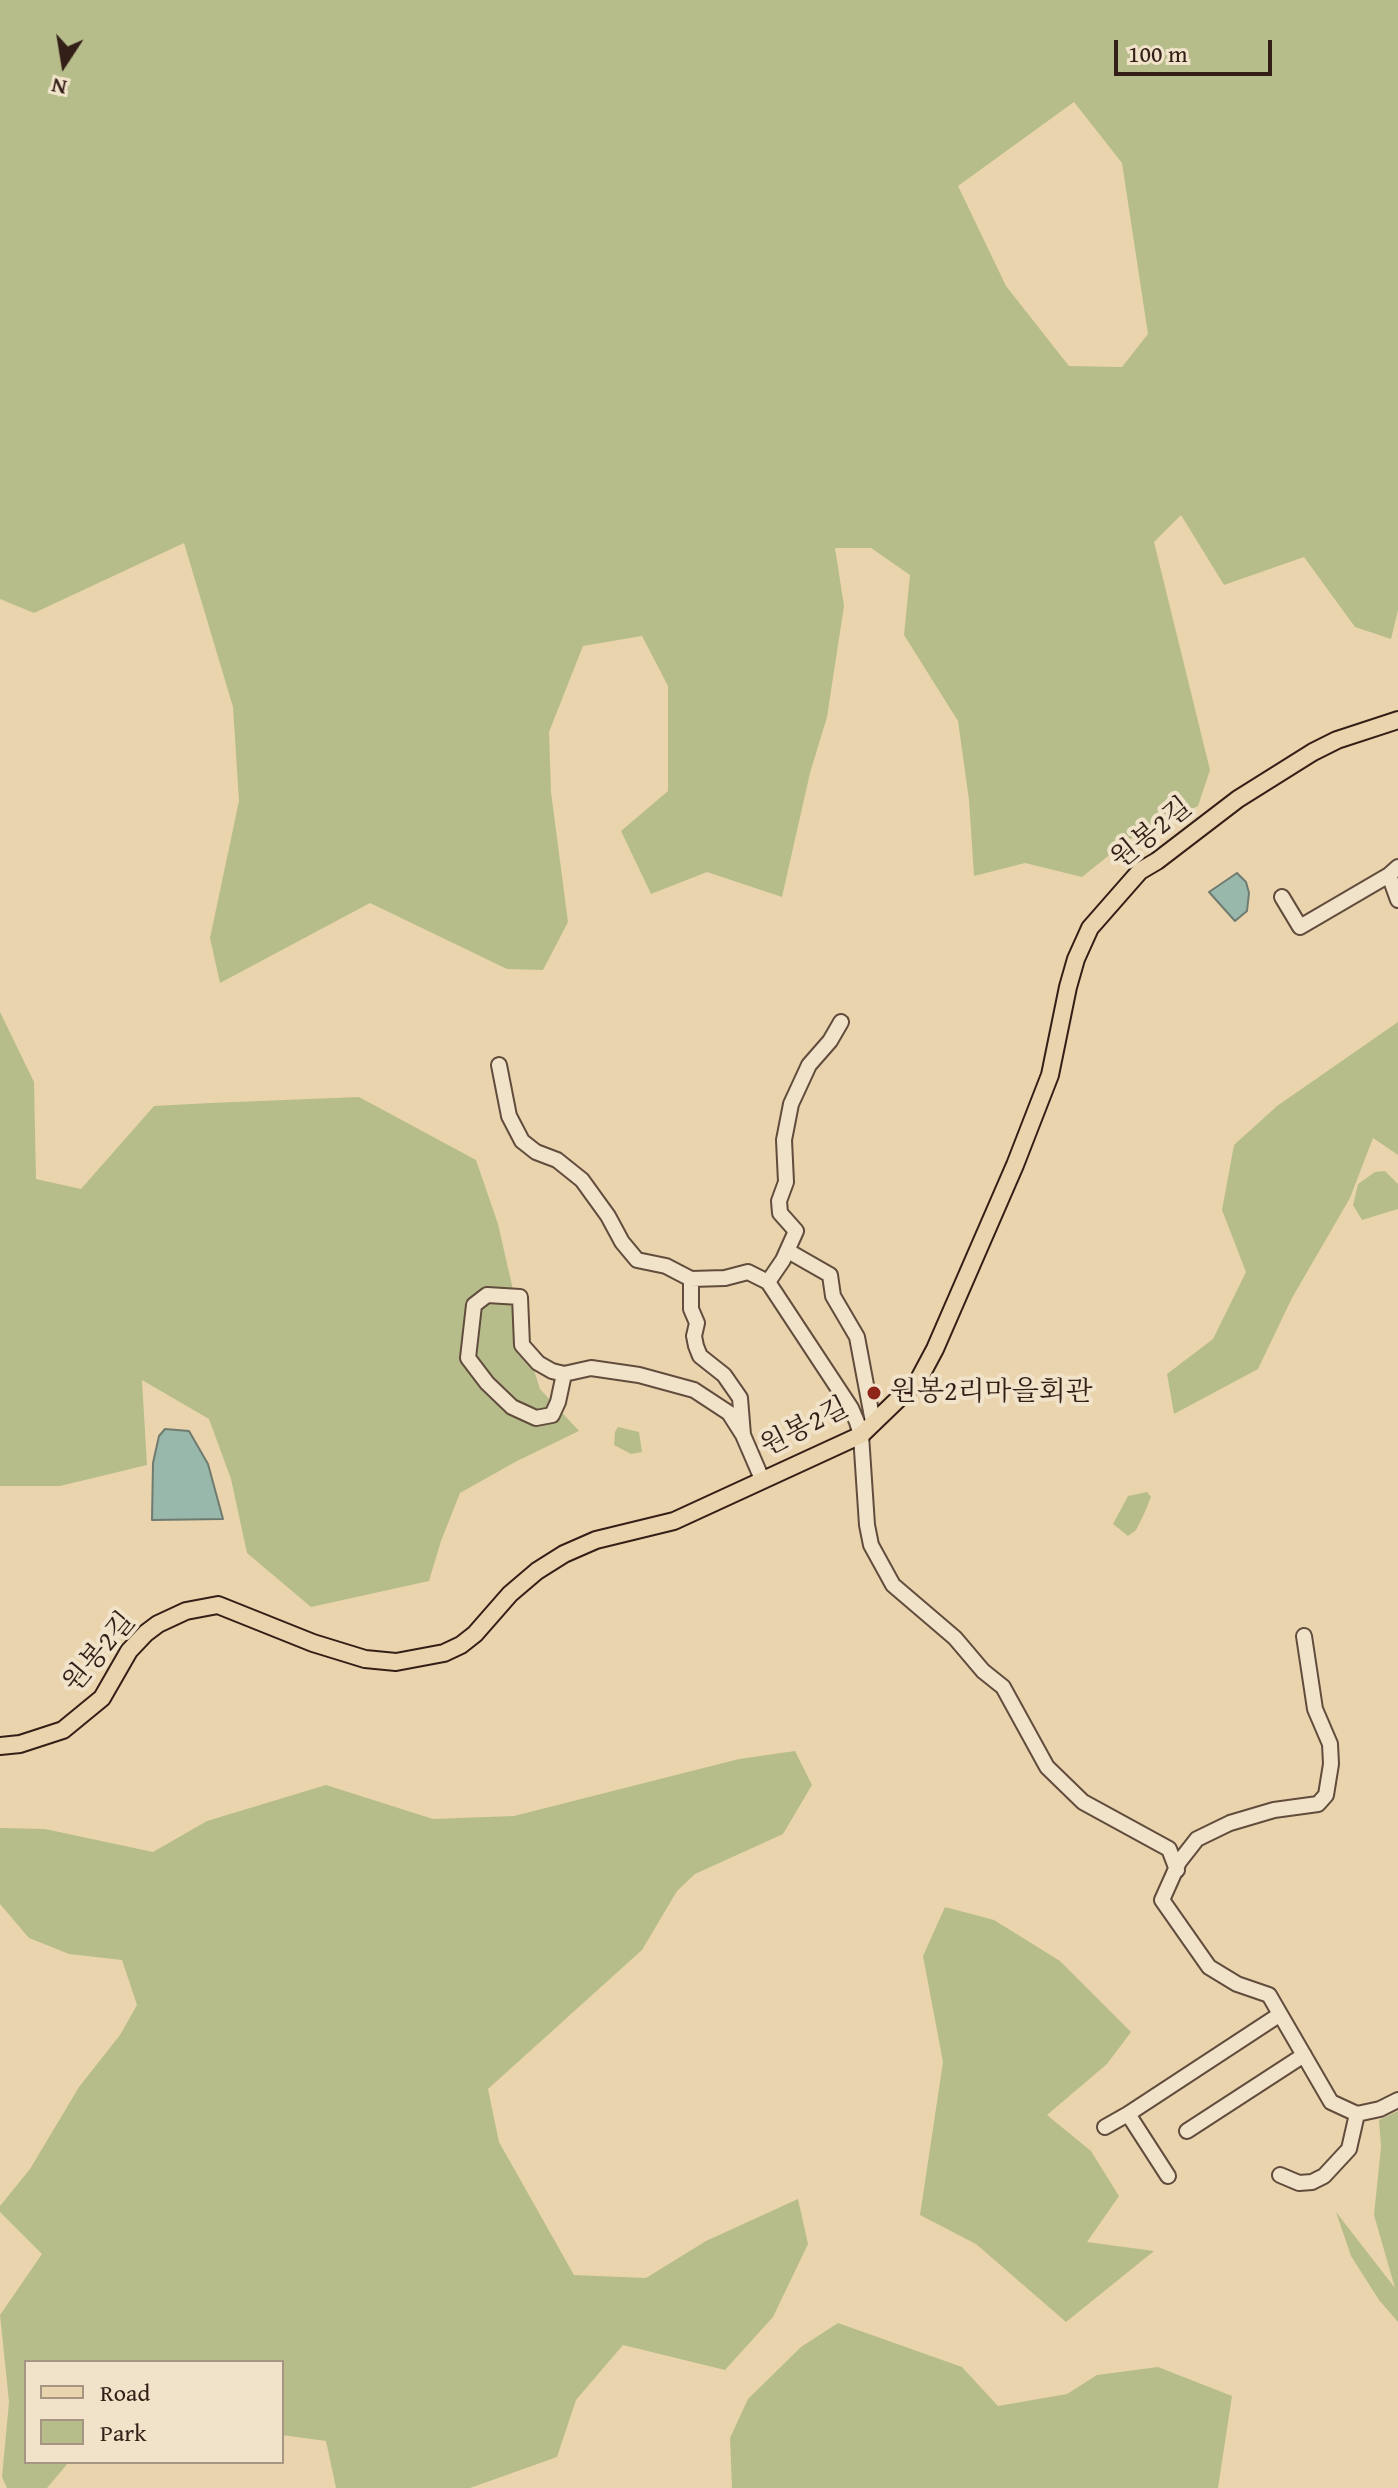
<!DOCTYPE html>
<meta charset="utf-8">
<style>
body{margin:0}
#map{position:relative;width:1398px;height:2488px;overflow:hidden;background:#ead4ae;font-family:"Gentium Book Plus",serif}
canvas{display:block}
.legend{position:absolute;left:24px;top:2360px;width:260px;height:104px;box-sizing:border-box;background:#f1e3ca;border:2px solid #a59582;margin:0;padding:10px 14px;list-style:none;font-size:24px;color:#331f17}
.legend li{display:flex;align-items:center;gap:16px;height:40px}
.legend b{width:40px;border:2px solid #a59582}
.north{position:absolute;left:24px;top:24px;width:80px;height:80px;-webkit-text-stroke:6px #f1e3ca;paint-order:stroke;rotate:192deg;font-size:22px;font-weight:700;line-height:32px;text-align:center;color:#331f17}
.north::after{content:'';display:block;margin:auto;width:28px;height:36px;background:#331f17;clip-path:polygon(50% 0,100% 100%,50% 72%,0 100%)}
.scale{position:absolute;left:1114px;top:40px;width:158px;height:36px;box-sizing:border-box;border:4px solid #331f17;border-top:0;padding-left:10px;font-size:24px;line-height:28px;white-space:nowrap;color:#331f17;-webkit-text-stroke:6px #f1e3ca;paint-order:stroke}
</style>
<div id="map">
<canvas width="1398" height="2488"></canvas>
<ul class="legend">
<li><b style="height:10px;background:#ead4ae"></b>Road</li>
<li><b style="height:22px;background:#b6bd8b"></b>Park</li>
</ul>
<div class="north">N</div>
<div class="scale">100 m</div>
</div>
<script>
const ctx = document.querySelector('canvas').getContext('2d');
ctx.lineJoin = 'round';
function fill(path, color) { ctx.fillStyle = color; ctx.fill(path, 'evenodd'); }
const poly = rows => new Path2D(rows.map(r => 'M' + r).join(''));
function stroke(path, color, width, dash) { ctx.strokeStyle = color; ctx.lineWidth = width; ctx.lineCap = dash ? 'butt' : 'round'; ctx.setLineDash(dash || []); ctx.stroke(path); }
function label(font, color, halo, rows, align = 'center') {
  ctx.font = font + ' "Gentium Book Plus","Noto Serif KR",serif'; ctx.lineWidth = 8; ctx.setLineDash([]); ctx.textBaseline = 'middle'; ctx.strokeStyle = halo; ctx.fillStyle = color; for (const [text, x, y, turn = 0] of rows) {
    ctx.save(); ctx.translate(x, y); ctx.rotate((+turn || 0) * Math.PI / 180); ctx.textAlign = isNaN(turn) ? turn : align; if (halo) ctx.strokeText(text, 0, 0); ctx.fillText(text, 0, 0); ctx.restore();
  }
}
const green = poly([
 [0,0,1398,0,1398,610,1391,639,1355,627,1304,557,1224,585,1181,515,1154,542,1210,770,1198,806,1128,840,1082,877,1025,863,974,876,969,800,958,721,904,635,910,575,871,548,835,548,844,606,827,717,810,773,782,897,707,872,651,894,621,831,668,791,668,686,642,636,583,646,549,732,551,792,568,922,543,970,507,969,370,903,220,983,210,938,239,801,233,707,184,543,34,613,0,599],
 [1074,102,1122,163,1148,334,1122,367,1069,366,1006,286,958,186],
 [0,1012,34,1082,36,1179,81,1189,154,1106,210,1103,359,1097,476,1160,498,1224,524,1338,540,1389,579,1431,517,1461,460,1493,441,1541,429,1581,311,1607,247,1553,231,1479,209,1419,142,1380,147,1465,60,1486,0,1486],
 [1398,1022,1398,1155,1373,1138,1350,1198,1292,1298,1258,1369,1174,1414,1167,1374,1213,1339,1246,1272,1222,1210,1234,1145,1277,1106],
 [1385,1171,1398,1184,1398,1209,1362,1220,1353,1205,1358,1184,1375,1172],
 [618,1427,639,1432,642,1452,631,1454,614,1445,615,1432],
 [1147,1492,1151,1497,1144,1514,1136,1530,1128,1536,1113,1524,1128,1496],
 [795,1751,812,1785,783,1834,695,1874,677,1891,642,1950,488,2089,499,2142,574,2275,646,2278,706,2241,798,2199,808,2244,773,2317,725,2370,623,2345,576,2400,557,2457,470,2488,336,2488,326,2441,282,2435,282,2362,26,2362,26,2462,69,2462,47,2488,7,2488,2,2477,9,2402,0,2315,42,2254,0,2212,0,2206,30,2169,79,2087,120,2035,137,2005,122,1960,69,1954,29,1938,0,1904,0,1828,45,1829,153,1852,207,1821,326,1785,433,1819,514,1816,739,1759],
 [945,1907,994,1920,1060,1961,1131,2032,1107,2064,1047,2115,1091,2151,1119,2196,1087,2242,1154,2251,1066,2322,976,2244,920,2215,943,2062,923,1956],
 [1398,2111,1398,2322,1379,2300,1351,2256,1336,2212,1395,2288,1374,2215,1381,2147,1379,2120],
 [838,2323,962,2367,998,2406,1067,2394,1097,2375,1158,2367,1232,2396,1218,2488,732,2488,730,2438,748,2399,801,2347]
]);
const water = poly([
 [1237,873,1246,882,1249,893,1247,911,1235,921,1209,892,1237,873],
 [165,1429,189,1431,208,1464,223,1519,152,1520,153,1463,159,1436,165,1429]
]);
const minor = poly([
 [1389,875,1398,900],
 [1282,897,1300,927,1389,875,1398,867],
 [841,1022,830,1041,809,1065,791,1104,784,1140,786,1182,779,1201,780,1213,796,1231,783,1260,768,1282,851,1408,857,1422,861,1435,867,1525,871,1545,893,1585,955,1638,983,1671,1003,1687,1047,1767,1083,1802,1169,1849,1177,1870],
 [499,1065,509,1116,522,1141,536,1152,557,1160,582,1180,608,1216,622,1242,637,1260,666,1266,691,1279,725,1278,748,1272,768,1282],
 [788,1251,830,1275,833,1296,857,1337,873,1422],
 [691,1279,691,1309,697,1323,694,1336,696,1346,700,1356,724,1375,740,1398,743,1435,762,1479],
 [564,1374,552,1371,538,1363,522,1345,520,1297,487,1295,474,1305,468,1358,487,1383,512,1407,536,1418,552,1415,558,1402,564,1374,591,1368,639,1375,694,1390,729,1413,743,1435],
 [1304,1636,1315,1709,1330,1744,1331,1764,1326,1795,1318,1804,1274,1810,1230,1823,1197,1839,1179,1862,1162,1900,1209,1967,1237,1984,1269,1995,1331,2102,1357,2114,1380,2109,1398,2100],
 [1105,2127,1128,2114],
 [1187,2131,1304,2055],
 [1280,2175,1299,2183,1312,2182,1324,2176,1349,2149,1357,2114],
 [1168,2176,1128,2114,1279,2015]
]);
const major = poly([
 [0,1746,20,1744,63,1730,102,1698,129,1651,146,1633,158,1624,186,1611,218,1605,313,1643,365,1659,396,1662,444,1653,461,1645,475,1634,510,1594,537,1571,564,1554,596,1540,674,1521,861,1435,919,1379,935,1349,1015,1165,1050,1075,1068,987,1076,959,1090,928,1140,871,1157,861,1238,799,1313,752,1337,740,1398,720]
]);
const markers = [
 [874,1393,8,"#8f2418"]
];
const streetNames = [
 ["원봉2길",1152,834,-39],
 ["원봉2길",805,1428,-27],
 ["원봉2길",100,1653,-50]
];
const poiNames = [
 ["원봉2리마을회관",890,1393]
];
fill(green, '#b6bd8b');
fill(water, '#98b8ac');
stroke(water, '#707b70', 2);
stroke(minor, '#614c3d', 18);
stroke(major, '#331f17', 20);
stroke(minor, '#f1e3ca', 14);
stroke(major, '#ead4ae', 16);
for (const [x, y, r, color] of markers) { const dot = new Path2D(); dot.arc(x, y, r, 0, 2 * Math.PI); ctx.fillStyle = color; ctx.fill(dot); stroke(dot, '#f1e3ca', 3); }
label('28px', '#331f17', '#f1e3ca', streetNames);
label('28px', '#331f17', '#f1e3ca', poiNames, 'left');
</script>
